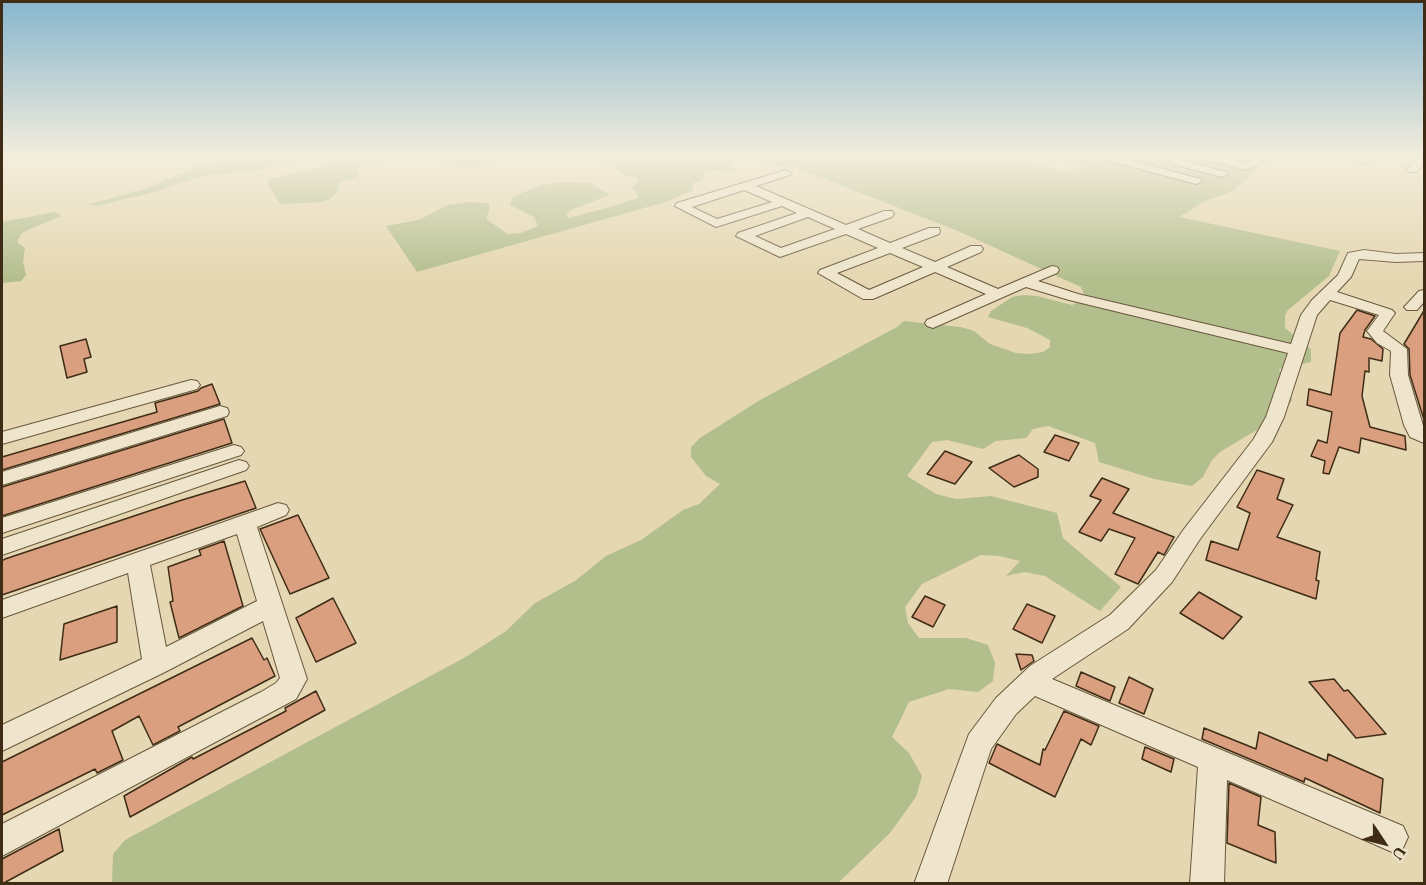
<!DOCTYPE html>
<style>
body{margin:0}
#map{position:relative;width:1426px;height:885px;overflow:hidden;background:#e5d7b1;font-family:"EB Garamond",serif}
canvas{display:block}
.frame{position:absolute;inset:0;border:3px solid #3e2c16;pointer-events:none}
.north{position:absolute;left:1354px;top:813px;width:60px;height:60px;-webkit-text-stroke:4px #eee5cc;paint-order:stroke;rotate:125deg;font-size:16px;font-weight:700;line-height:24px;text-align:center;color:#3e2c16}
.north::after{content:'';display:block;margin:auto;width:21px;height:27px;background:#3e2c16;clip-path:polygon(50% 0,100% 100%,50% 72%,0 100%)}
</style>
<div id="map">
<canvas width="1426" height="885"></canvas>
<div class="frame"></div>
<div class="north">U</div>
</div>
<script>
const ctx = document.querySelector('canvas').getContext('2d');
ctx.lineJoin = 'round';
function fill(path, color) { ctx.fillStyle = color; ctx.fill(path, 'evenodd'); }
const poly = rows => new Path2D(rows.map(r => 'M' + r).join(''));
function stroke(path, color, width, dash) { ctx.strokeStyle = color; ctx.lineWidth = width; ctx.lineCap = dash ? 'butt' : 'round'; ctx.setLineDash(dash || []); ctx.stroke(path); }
const green = poly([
 [262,155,310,155,261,170,202,176,155,192,96,206,90,204,144,189,197,167],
 [334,155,404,155,364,165,356,171,359,174,358,177,340,182,338,186,340,189,330,199,323,202,282,204,278,201,267,183,269,179,278,177,326,166,336,158],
 [441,155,546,155,542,158,502,158,485,165,465,168,451,165],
 [588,155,746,155,731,164,736,171,713,170,704,173,702,180,693,183,693,190,669,201,417,272,386,226,419,220,447,205,469,202,488,203,490,207,486,219,508,234,521,233,538,226,534,217,510,205,512,197,542,185,562,182,590,183,610,195,571,210,566,214,568,218,618,205,639,197,632,187,639,180,636,177,625,176,610,164],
 [776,155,1006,155,1070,173,1084,166,1047,155,1281,155,1260,165,1235,190,1205,201,1179,217,1340,251,1329,276,1287,311,1285,316,1285,328,1311,349,1311,362,1279,369,1292,400,1283,414,1220,452,1212,460,1203,477,1192,486,1154,479,1099,462,1095,443,1048,426,1033,429,1026,438,996,441,983,449,947,440,932,442,907,476,936,494,956,499,991,496,1057,513,1063,538,1121,587,1100,611,1045,576,1024,572,1006,576,1020,561,999,556,981,555,922,584,905,607,908,623,919,638,966,638,988,645,995,663,993,681,978,692,949,689,909,702,892,737,909,753,922,776,916,797,890,833,838,883,112,884,113,854,125,840,464,658,506,631,535,603,575,581,606,556,641,540,683,510,699,504,720,484,706,476,691,457,691,447,700,438,760,400,897,327,904,321,961,327,974,331,990,344,1016,353,1031,354,1043,352,1050,347,1050,340,1027,328,988,317,991,311,1012,297,1023,295,1037,296,1072,305,1086,299,1081,287,958,231,794,167,776,166,765,160,766,157],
 [55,212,61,216,28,230,21,234,17,242,25,248,23,262,26,275,21,281,2,283,2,222]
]);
const building = poly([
 [1425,309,1425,423,1410,375,1409,349,1404,344,1425,309],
 [1357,310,1375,316,1365,330,1363,337,1371,339,1383,349,1382,361,1369,358,1369,372,1365,371,1362,396,1370,427,1405,436,1406,450,1361,438,1359,453,1339,447,1329,474,1323,473,1325,461,1311,456,1318,440,1327,443,1332,412,1307,405,1309,389,1331,395,1340,333,1357,310],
 [86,339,91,357,84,359,87,372,67,378,60,346,86,339],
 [212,384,220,404,2,470,2,457,157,412,155,403,198,391,201,388,212,384],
 [224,419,232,443,2,516,2,487,224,419],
 [1055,435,1079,443,1069,461,1044,452,1055,435],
 [945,451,972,462,955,484,927,474,945,451],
 [1019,455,1038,469,1038,477,1014,487,989,468,1019,455],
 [1257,470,1284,479,1277,499,1293,505,1277,537,1320,552,1316,580,1319,581,1316,599,1206,560,1211,541,1238,550,1250,513,1237,507,1257,470],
 [1102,478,1129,489,1113,513,1174,537,1164,555,1158,552,1138,584,1115,574,1135,538,1109,529,1101,541,1079,532,1101,500,1090,496,1102,478],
 [245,481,256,508,2,595,2,561,5,559,182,500,245,481],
 [298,515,329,578,290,594,260,529,298,515],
 [224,541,243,606,179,638,170,602,173,601,168,567,201,555,199,550,224,541],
 [1199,592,1242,617,1223,639,1180,613,1199,592],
 [925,596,945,605,933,627,912,617,925,596],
 [333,598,356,643,316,662,296,618,333,598],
 [1027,604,1055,616,1042,643,1013,629,1027,604],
 [117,606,117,642,60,660,64,624,117,606],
 [252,638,264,660,267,658,275,676,178,727,180,731,153,745,139,716,112,731,123,760,97,773,95,769,2,815,2,762,252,638],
 [1016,654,1032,655,1034,661,1021,670,1016,654],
 [1081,672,1115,687,1110,701,1076,686,1081,672],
 [1129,677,1153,689,1144,714,1119,703,1129,677],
 [1334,679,1344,691,1348,690,1386,734,1356,738,1309,682,1334,679],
 [316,691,325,710,130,817,124,796,192,757,193,759,286,711,285,708,316,691],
 [1064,711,1099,726,1091,745,1081,739,1055,797,989,763,997,744,1040,765,1043,749,1045,750,1064,711],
 [1204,728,1256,749,1259,732,1327,761,1328,754,1383,779,1380,813,1305,778,1304,782,1202,739,1204,728],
 [1145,747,1174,759,1171,772,1142,759,1145,747],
 [1229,783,1261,797,1258,825,1275,832,1276,863,1227,843,1229,783],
 [59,829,63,851,2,884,2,859,59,829]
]);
const minor = poly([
 [1095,155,1112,155,1200,179,1202,181,1196,184,1096,157,1095,155],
 [1200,155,1213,155,1245,163,1261,155,1266,158,1246,170,1201,158,1200,155],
 [1364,155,1376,155,1365,164,1357,164,1357,160,1364,155],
 [1420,155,1424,155,1424,163,1416,172,1408,172,1406,170,1420,155],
 [1176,159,1226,172,1228,174,1222,177,1172,164,1172,160,1176,159],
 [786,170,792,173,790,175,756,186,846,225,884,211,892,211,894,214,892,217,858,229,890,243,929,228,939,228,940,231,939,234,902,248,935,262,971,246,981,246,983,249,981,252,947,267,998,289,1052,266,1057,267,1059,270,1057,273,1038,281,1078,294,1291,344,1301,315,1312,300,1338,275,1348,253,1364,250,1396,254,1424,253,1424,261,1396,262,1359,259,1351,277,1337,292,1392,310,1395,313,1383,331,1407,349,1408,375,1424,429,1424,443,1410,437,1404,425,1390,375,1391,351,1377,343,1367,331,1379,315,1330,300,1317,315,1284,417,1272,442,1200,539,1172,582,1128,629,1052,679,1403,826,1408,837,1403,848,1392,852,1227,780,1224,884,1190,884,1198,767,1035,696,1016,714,991,749,947,884,914,884,969,734,996,698,1030,666,1110,615,1156,570,1184,529,1253,440,1266,417,1288,353,1069,300,1026,287,933,328,927,326,925,323,927,320,986,294,935,272,873,299,863,299,818,273,820,270,878,248,846,234,780,257,736,236,738,233,797,213,782,206,716,227,675,206,677,203,786,170],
 [744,190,772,202,717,219,692,207,744,190],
 [808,217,835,229,781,248,755,236,808,217],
 [890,253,923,267,869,290,837,273,890,253],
 [1424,290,1424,302,1417,310,1407,310,1404,307,1407,304,1419,291,1424,290],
 [191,380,197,381,200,385,197,389,2,444,2,432,191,380],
 [220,406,227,408,229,412,227,416,2,485,2,472,220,406],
 [234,445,241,447,244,451,241,455,2,533,2,518,234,445],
 [239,460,246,462,249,466,246,470,2,555,2,539,239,460],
 [278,503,286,505,289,510,286,515,257,527,307,679,296,699,2,856,2,824,261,692,276,683,280,678,263,621,165,672,2,751,2,725,142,659,128,573,2,618,2,600,278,503],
 [237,534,257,601,166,647,150,565,237,534]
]);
fill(green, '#b3be8d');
fill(building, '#da9f7f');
stroke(building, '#3e2c16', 1.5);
stroke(minor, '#68573d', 2);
fill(minor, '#eee5cc');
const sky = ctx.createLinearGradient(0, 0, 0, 279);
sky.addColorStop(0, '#87b6ce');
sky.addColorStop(0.56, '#f3eddc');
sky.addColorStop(1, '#f3eddc00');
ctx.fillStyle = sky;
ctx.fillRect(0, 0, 1426, 279);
</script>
